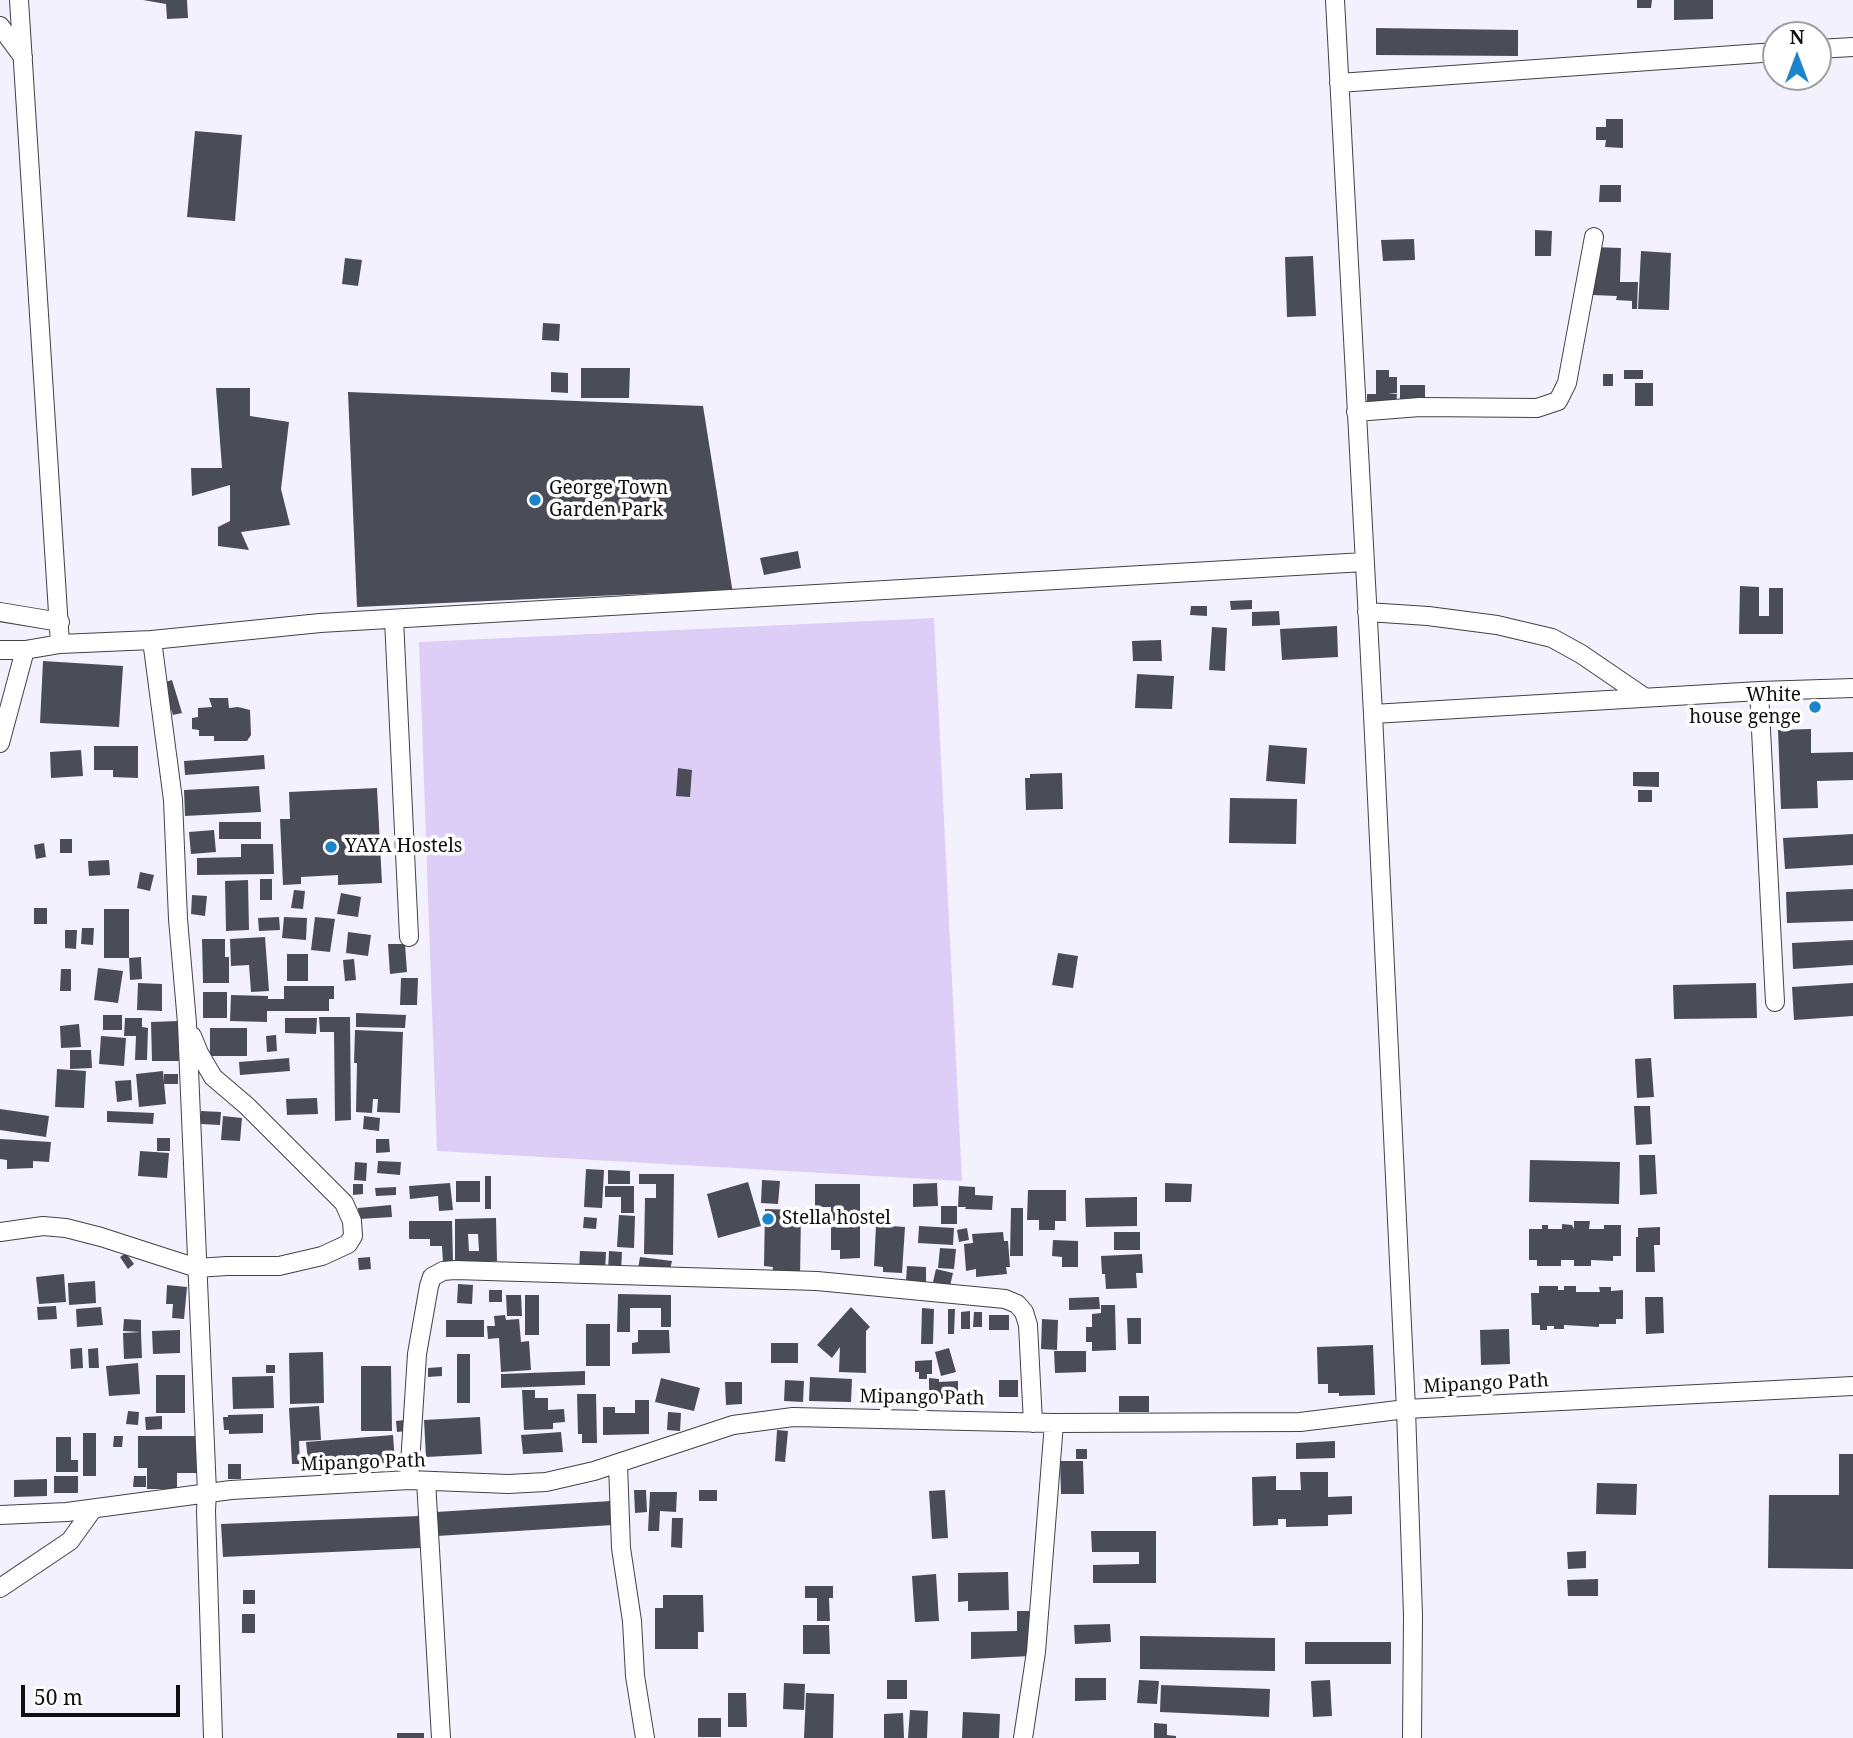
<!DOCTYPE html>
<style>
body{margin:0}
#map{position:relative;width:1853px;height:1738px;overflow:hidden;background:#f4f1ff;font-family:"Noto Serif",serif}
canvas{display:block}
.north{position:absolute;left:1762px;top:21px;width:70px;height:70px;box-sizing:border-box;background:#fff;border:2px solid #9f9f9f;border-radius:50%;rotate:0deg;font-size:19px;font-weight:700;line-height:28px;text-align:center;color:#0f0f0f}
.north::after{content:'';display:block;margin:auto;width:24px;height:32px;background:#1b84ca;clip-path:polygon(50% 0,100% 100%,50% 72%,0 100%)}
.scale{position:absolute;left:21px;top:1685px;width:159px;height:32px;box-sizing:border-box;border:4px solid #0f0f0f;border-top:0;padding-left:9px;font-size:21px;line-height:24px;white-space:nowrap;color:#0f0f0f;-webkit-text-stroke:5px #fff;paint-order:stroke}
</style>
<div id="map">
<canvas width="1853" height="1738"></canvas>
<div class="north">N</div>
<div class="scale">50 m</div>
</div>
<script>
const ctx = document.querySelector('canvas').getContext('2d');
ctx.lineJoin = 'round';
function fill(path, color) { ctx.fillStyle = color; ctx.fill(path, 'evenodd'); }
const poly = rows => new Path2D(rows.map(r => 'M' + r).join(''));
function stroke(path, color, width, dash) { ctx.strokeStyle = color; ctx.lineWidth = width; ctx.lineCap = dash ? 'butt' : 'round'; ctx.setLineDash(dash || []); ctx.stroke(path); }
function label(font, color, halo, rows, align = 'center') {
  ctx.font = font + ' "Noto Serif",serif'; ctx.lineWidth = 7; ctx.setLineDash([]); ctx.textBaseline = 'middle'; ctx.strokeStyle = halo; ctx.fillStyle = color; for (const [text, x, y, turn = 0] of rows) {
    ctx.save(); ctx.translate(x, y); ctx.rotate((+turn || 0) * Math.PI / 180); ctx.textAlign = isNaN(turn) ? turn : align; if (halo) ctx.strokeText(text, 0, 0); ctx.fillText(text, 0, 0); ctx.restore();
  }
}
const farmland = poly([
 [934,618,962,1181,437,1151,419,642]
]);
const building = poly([
 [143,0,187,0,188,18,167,19,166,4],
 [1637,0,1652,0,1651,8,1637,8],
 [1674,0,1713,0,1713,19,1674,20],
 [1376,28,1518,30,1518,56,1376,55],
 [1606,119,1623,119,1623,148,1605,147,1606,140,1596,140,1596,127,1606,127],
 [195,131,242,135,235,221,187,217],
 [1600,185,1621,185,1621,202,1599,202],
 [1535,230,1552,231,1551,256,1535,256],
 [1414,239,1415,260,1383,261,1381,240],
 [1594,247,1621,248,1620,282,1638,282,1637,309,1632,309,1632,301,1616,300,1617,296,1592,295],
 [1641,251,1671,253,1669,310,1638,309],
 [1313,256,1316,316,1287,317,1285,257],
 [345,258,362,260,358,286,342,284],
 [543,323,560,324,559,341,542,340],
 [581,368,630,368,629,398,581,398],
 [1376,370,1389,370,1389,377,1397,377,1397,393,1388,393,1397,394,1396,406,1367,406,1367,394,1376,394],
 [1624,370,1643,370,1643,379,1624,379],
 [551,372,568,373,568,393,551,392],
 [1603,374,1613,374,1613,386,1603,386],
 [1635,383,1653,383,1653,406,1635,406],
 [1400,385,1425,385,1425,402,1400,402],
 [216,388,250,388,250,416,289,422,281,489,290,525,241,532,249,550,218,546,218,527,230,521,230,485,192,496,191,468,222,468],
 [348,392,703,406,733,594,663,593,357,607],
 [798,551,801,568,764,575,760,558],
 [1740,586,1759,587,1759,616,1769,616,1769,588,1783,588,1783,634,1739,634],
 [1252,600,1252,609,1231,610,1230,601],
 [1191,606,1207,606,1207,616,1190,615],
 [1279,611,1280,625,1252,626,1252,612],
 [1337,626,1338,657,1282,660,1280,629],
 [1212,627,1227,628,1225,671,1209,670],
 [1161,640,1162,661,1133,661,1132,641],
 [43,661,123,666,119,727,40,723],
 [1137,674,1174,676,1172,709,1135,708],
 [172,680,182,713,173,715,162,683],
 [209,698,228,698,229,708,238,707,250,710,251,735,247,741,214,741,214,736,199,736,199,730,192,729,192,718,198,717,198,708,212,707],
 [1811,729,1811,753,1853,752,1853,780,1817,781,1818,808,1781,809,1778,730],
 [1269,745,1307,748,1305,784,1266,781],
 [94,746,138,746,138,778,113,777,113,770,94,770],
 [81,750,83,776,51,778,50,752],
 [264,755,265,769,185,775,184,761],
 [678,768,692,770,690,797,676,796],
 [1633,772,1659,772,1659,787,1633,786],
 [1062,773,1063,809,1026,810,1025,778,1030,778,1030,774],
 [259,786,261,812,185,816,184,790],
 [377,788,382,883,338,885,338,875,301,877,301,884,283,885,280,819,290,819,289,792],
 [1638,790,1652,790,1652,802,1638,802],
 [1230,798,1297,799,1296,844,1229,843],
 [219,822,261,822,261,839,219,839],
 [214,830,216,852,191,854,189,832],
 [1853,834,1853,865,1785,869,1783,838],
 [60,839,72,839,72,853,60,853],
 [44,843,46,857,36,859,34,845],
 [241,844,273,844,274,874,197,875,197,858,241,857],
 [109,860,110,875,89,876,88,861],
 [140,872,154,875,150,891,137,888],
 [260,879,272,879,272,900,260,900],
 [248,880,249,930,226,931,225,881],
 [1853,889,1853,921,1787,923,1786,892],
 [294,890,305,891,303,909,291,908],
 [341,893,361,897,358,917,337,914],
 [192,895,207,896,205,916,191,914],
 [34,908,47,908,47,924,34,924],
 [104,909,129,909,129,958,104,958],
 [279,917,280,930,259,931,258,918],
 [284,917,307,918,306,940,282,938],
 [315,917,335,919,330,952,311,950],
 [82,928,94,928,93,945,81,944],
 [65,930,77,930,76,949,65,948],
 [348,932,371,935,368,956,346,953],
 [265,937,269,991,251,992,249,965,231,966,230,939],
 [202,939,225,939,225,957,229,957,229,983,203,983],
 [1853,940,1853,965,1793,969,1792,943],
 [388,944,405,944,407,972,390,974],
 [1058,953,1078,956,1073,988,1052,985],
 [287,954,308,954,308,981,287,981],
 [141,957,142,979,130,980,129,958],
 [354,959,356,980,345,981,343,960],
 [98,968,123,971,118,1003,94,1000],
 [61,969,71,969,71,991,60,991],
 [401,978,418,978,417,1005,400,1005],
 [138,983,162,984,162,1011,137,1010],
 [1756,983,1757,1018,1674,1019,1673,985],
 [1853,983,1853,1016,1794,1020,1792,987],
 [284,986,334,986,334,999,329,999,329,1011,267,1011,267,1022,230,1021,231,995,268,996,268,999,284,999],
 [203,992,227,992,227,1018,203,1018],
 [356,1013,406,1015,405,1028,356,1027],
 [103,1015,122,1015,122,1030,103,1030],
 [319,1017,350,1017,351,1120,335,1121,334,1032,320,1032],
 [125,1018,142,1018,142,1027,148,1028,147,1060,135,1060,136,1036,124,1036],
 [285,1018,317,1018,316,1034,285,1033],
 [178,1021,179,1061,152,1061,151,1022],
 [79,1024,81,1047,61,1048,60,1026],
 [210,1028,247,1028,247,1056,210,1056],
 [355,1030,403,1032,400,1113,377,1112,378,1099,373,1099,372,1113,356,1112,357,1063,354,1063],
 [276,1035,277,1051,267,1052,266,1036],
 [101,1036,126,1038,124,1066,99,1064],
 [70,1050,91,1050,92,1068,70,1069],
 [289,1058,290,1071,240,1075,239,1062],
 [1651,1058,1654,1097,1637,1098,1635,1059],
 [57,1069,86,1071,84,1108,55,1107],
 [163,1071,166,1104,139,1107,136,1074],
 [164,1074,178,1074,178,1084,164,1084],
 [131,1080,132,1100,117,1102,115,1081],
 [317,1098,318,1114,287,1115,286,1099],
 [1634,1106,1650,1106,1652,1144,1636,1145],
 [0,1109,49,1116,46,1137,0,1130],
 [107,1111,154,1113,153,1124,107,1122],
 [201,1111,221,1112,220,1125,201,1124],
 [223,1116,242,1118,240,1141,221,1140],
 [364,1116,380,1118,379,1131,363,1129],
 [157,1138,170,1138,170,1151,157,1151],
 [0,1139,51,1142,49,1162,33,1161,33,1168,7,1169,7,1160,0,1159],
 [376,1139,389,1139,390,1152,376,1153],
 [140,1151,169,1153,167,1178,138,1176],
 [1639,1155,1655,1155,1657,1194,1640,1195],
 [1530,1160,1620,1162,1619,1204,1529,1202],
 [378,1161,401,1162,400,1175,377,1173],
 [355,1162,367,1163,366,1181,354,1180],
 [586,1169,604,1170,602,1208,584,1207],
 [608,1170,630,1171,630,1184,608,1184],
 [639,1174,674,1174,673,1255,644,1254,645,1198,656,1198,656,1184,639,1184],
 [485,1176,491,1176,491,1209,485,1209],
 [762,1180,780,1181,778,1204,761,1203],
 [456,1181,480,1181,480,1202,456,1202],
 [748,1182,761,1226,718,1238,707,1194],
 [450,1183,453,1210,439,1211,438,1196,410,1199,409,1186],
 [937,1183,938,1206,913,1207,913,1184],
 [1165,1183,1192,1184,1191,1202,1165,1202],
 [353,1184,363,1184,363,1194,353,1195],
 [815,1184,860,1184,860,1258,840,1259,840,1250,831,1250,831,1207,815,1207],
 [605,1186,634,1186,634,1213,621,1213,621,1197,605,1197],
 [959,1186,975,1187,975,1195,993,1196,992,1210,965,1209,966,1207,958,1207],
 [396,1187,396,1195,376,1196,375,1188],
 [1028,1190,1066,1190,1066,1221,1055,1221,1055,1230,1039,1230,1039,1220,1027,1220],
 [1137,1197,1137,1226,1086,1227,1085,1198],
 [391,1205,392,1217,359,1219,358,1208],
 [941,1206,957,1206,957,1224,941,1224],
 [1011,1208,1023,1208,1023,1256,1010,1256],
 [765,1209,801,1210,800,1278,772,1277,773,1267,764,1266],
 [619,1215,635,1216,634,1248,617,1247],
 [584,1217,597,1218,596,1229,583,1228],
 [496,1218,497,1261,485,1261,485,1266,455,1262,455,1219],
 [468,1234,478,1234,479,1251,469,1251],
 [409,1221,452,1221,453,1262,443,1263,442,1246,430,1246,430,1239,409,1239],
 [1574,1221,1590,1221,1589,1229,1604,1229,1604,1225,1621,1225,1621,1256,1613,1256,1613,1261,1591,1260,1591,1266,1574,1266,1574,1260,1561,1260,1561,1266,1537,1266,1537,1260,1529,1260,1529,1229,1542,1229,1542,1225,1548,1225,1548,1229,1562,1229,1562,1224,1572,1225,1574,1229],
 [876,1225,905,1227,902,1273,883,1272,883,1267,874,1266],
 [919,1226,954,1228,953,1245,918,1243],
 [1660,1227,1660,1245,1654,1245,1655,1272,1636,1272,1636,1237,1638,1237,1638,1228],
 [967,1228,969,1240,959,1242,957,1230],
 [1003,1232,1004,1241,1008,1241,1010,1267,1006,1267,1007,1274,976,1277,976,1269,966,1271,964,1244,973,1243,972,1234],
 [1114,1232,1140,1232,1140,1250,1114,1250],
 [1053,1240,1078,1241,1078,1267,1062,1267,1062,1257,1052,1256],
 [940,1248,956,1249,954,1269,938,1268],
 [580,1251,606,1252,605,1272,579,1271],
 [609,1251,622,1252,621,1272,608,1271],
 [126,1253,134,1264,128,1269,120,1257],
 [1142,1254,1143,1273,1136,1273,1137,1288,1106,1289,1105,1274,1102,1274,1101,1256],
 [370,1257,371,1269,359,1270,358,1258],
 [640,1257,672,1261,669,1274,638,1269],
 [907,1266,926,1267,926,1282,906,1281],
 [936,1269,953,1273,950,1286,933,1282],
 [64,1274,66,1302,39,1304,36,1277],
 [95,1281,96,1303,69,1305,68,1283],
 [458,1284,473,1285,472,1304,457,1303],
 [167,1285,187,1287,184,1319,172,1318,173,1304,166,1304],
 [1539,1286,1558,1286,1558,1290,1564,1290,1564,1286,1576,1286,1576,1292,1600,1292,1599,1287,1611,1287,1611,1291,1623,1290,1623,1319,1616,1319,1616,1324,1599,1324,1599,1327,1564,1325,1564,1329,1554,1329,1554,1326,1547,1326,1547,1330,1540,1330,1540,1325,1532,1325,1531,1293,1539,1293],
 [489,1290,502,1290,502,1302,489,1302],
 [618,1294,671,1295,671,1327,661,1327,661,1308,630,1308,630,1332,617,1332],
 [506,1295,521,1295,522,1316,507,1316],
 [525,1295,539,1295,539,1335,525,1335],
 [1099,1297,1100,1309,1069,1310,1069,1298],
 [1645,1297,1663,1297,1664,1333,1646,1334],
 [1101,1305,1115,1305,1116,1350,1092,1351,1092,1342,1086,1342,1086,1327,1092,1327,1092,1314,1101,1313],
 [56,1306,57,1319,38,1320,37,1307],
 [101,1307,103,1325,77,1327,76,1309],
 [851,1307,870,1327,866,1331,866,1373,839,1372,840,1347,832,1358,817,1345],
 [922,1308,934,1309,933,1344,921,1344],
 [948,1309,955,1309,954,1334,948,1334],
 [970,1311,970,1329,961,1329,961,1312],
 [974,1312,982,1312,982,1327,973,1327],
 [505,1315,506,1320,519,1319,521,1342,529,1341,531,1370,501,1372,499,1338,488,1339,487,1326,495,1326,494,1316],
 [989,1315,1009,1315,1009,1330,989,1330],
 [1127,1318,1141,1318,1141,1344,1128,1344],
 [124,1319,141,1320,141,1332,123,1331],
 [1042,1319,1058,1320,1057,1350,1041,1349],
 [446,1320,484,1320,484,1337,446,1337],
 [586,1324,610,1324,610,1366,586,1366],
 [1509,1329,1510,1364,1481,1365,1480,1330],
 [180,1330,180,1353,153,1354,152,1331],
 [638,1330,669,1330,670,1353,632,1354,632,1343,638,1342],
 [141,1332,142,1358,124,1359,123,1333],
 [771,1343,798,1343,798,1363,771,1363],
 [1373,1345,1375,1395,1339,1396,1339,1393,1328,1393,1328,1384,1318,1384,1317,1347],
 [82,1348,83,1368,71,1369,70,1349],
 [98,1348,99,1368,89,1368,88,1349],
 [949,1348,956,1372,941,1376,935,1352],
 [1054,1351,1086,1351,1086,1372,1055,1373],
 [323,1352,324,1403,290,1404,289,1353],
 [457,1354,470,1354,470,1403,457,1403],
 [932,1360,932,1374,927,1374,927,1379,919,1379,919,1372,915,1372,915,1361],
 [138,1363,140,1394,109,1396,106,1366],
 [266,1365,275,1365,275,1373,266,1373],
 [361,1366,391,1366,392,1431,361,1431],
 [442,1367,442,1376,428,1377,428,1368],
 [585,1371,585,1385,501,1388,501,1374],
 [156,1375,185,1375,185,1413,156,1413],
 [273,1376,274,1408,233,1409,232,1377],
 [810,1377,852,1379,851,1402,809,1401],
 [661,1378,700,1388,694,1411,655,1402],
 [929,1378,939,1379,939,1382,958,1381,958,1399,940,1399,940,1396,929,1396],
 [785,1380,804,1381,803,1402,784,1401],
 [999,1380,1018,1380,1018,1397,999,1397],
 [725,1382,742,1382,742,1404,726,1405],
 [522,1390,535,1390,535,1398,548,1398,548,1410,564,1409,565,1422,553,1423,553,1429,524,1430],
 [577,1394,596,1394,597,1443,582,1443,582,1434,578,1434],
 [1119,1396,1149,1396,1149,1412,1119,1412],
 [635,1400,649,1400,649,1434,603,1435,603,1407,615,1407,615,1413,635,1413],
 [319,1406,321,1440,299,1441,300,1464,292,1464,289,1408],
 [128,1411,139,1412,138,1425,126,1424],
 [668,1412,681,1413,680,1431,667,1430],
 [263,1414,263,1433,229,1434,229,1430,224,1430,223,1417,228,1417,228,1415],
 [162,1416,162,1429,146,1430,145,1417],
 [480,1417,482,1454,426,1457,424,1420],
 [405,1420,406,1431,397,1432,396,1421],
 [777,1430,788,1431,785,1462,775,1461],
 [561,1432,563,1452,523,1454,521,1435],
 [83,1433,96,1433,96,1476,83,1476],
 [393,1435,395,1462,309,1470,306,1442],
 [114,1436,123,1436,122,1447,113,1447],
 [138,1436,201,1436,201,1473,177,1473,177,1489,147,1489,147,1468,138,1468],
 [56,1437,71,1437,71,1460,78,1460,78,1472,56,1472],
 [1335,1441,1335,1458,1296,1459,1296,1443],
 [1076,1449,1087,1449,1087,1459,1076,1459],
 [1839,1454,1853,1454,1853,1569,1768,1568,1769,1495,1839,1495],
 [1060,1461,1083,1461,1084,1494,1061,1494],
 [228,1464,241,1464,241,1479,228,1479],
 [1300,1472,1328,1472,1328,1497,1352,1496,1352,1514,1328,1515,1328,1526,1286,1527,1286,1519,1278,1519,1278,1525,1253,1526,1252,1477,1276,1476,1276,1490,1301,1490],
 [54,1476,78,1476,78,1493,54,1493],
 [134,1476,146,1476,146,1487,133,1487],
 [47,1479,47,1496,14,1497,14,1480],
 [1597,1483,1637,1484,1636,1515,1596,1514],
 [634,1490,646,1490,647,1512,635,1513],
 [699,1490,717,1490,717,1501,699,1501],
 [945,1490,948,1538,932,1539,929,1491],
 [650,1492,677,1492,676,1512,660,1511,659,1531,648,1531],
 [611,1501,613,1525,437,1536,436,1512],
 [419,1516,420,1548,223,1557,221,1524],
 [672,1518,683,1518,682,1548,671,1547],
 [1091,1531,1156,1531,1156,1583,1093,1583,1093,1565,1139,1564,1139,1552,1092,1552],
 [1586,1551,1586,1568,1568,1569,1567,1552],
 [1008,1572,1009,1610,968,1611,968,1601,958,1602,958,1573],
 [936,1574,939,1621,915,1622,912,1576],
 [1598,1579,1598,1596,1568,1596,1567,1580],
 [805,1586,833,1586,833,1598,829,1598,830,1621,817,1621,817,1598,805,1598],
 [243,1590,255,1590,255,1604,243,1604],
 [663,1595,703,1595,704,1632,698,1632,698,1649,655,1649,655,1608,663,1608],
 [1017,1611,1029,1611,1030,1656,971,1659,971,1632,1017,1631],
 [242,1614,255,1614,255,1633,242,1633],
 [1110,1624,1111,1642,1075,1644,1074,1625],
 [803,1625,829,1625,830,1654,803,1654],
 [1140,1636,1275,1638,1275,1671,1140,1669],
 [1305,1642,1391,1642,1391,1664,1305,1664],
 [1075,1678,1106,1678,1106,1700,1075,1701],
 [887,1680,907,1680,907,1699,887,1699],
 [1139,1680,1159,1681,1157,1704,1137,1703],
 [1330,1680,1332,1716,1313,1717,1311,1681],
 [784,1683,805,1684,804,1710,783,1709],
 [1161,1685,1270,1689,1269,1717,1160,1712],
 [728,1693,746,1693,747,1727,728,1727],
 [806,1693,834,1694,833,1738,804,1738],
 [910,1710,928,1711,927,1738,908,1738],
 [963,1712,1000,1714,999,1738,962,1738],
 [903,1713,904,1738,884,1738,884,1714],
 [698,1718,721,1718,721,1737,698,1737],
 [1154,1723,1167,1724,1167,1735,1176,1736,1176,1738,1154,1738],
 [397,1733,424,1733,424,1738,397,1738]
]);
const street = poly([
 [19,0,60,644],
 [1335,0,1373,714,1406,1409,1413,1615,1412,1738],
 [0,26,23,57],
 [1818,49,1853,47],
 [1339,83,1776,52],
 [1356,412,1420,407,1537,408,1558,401,1567,383,1594,237],
 [0,612,60,622],
 [1367,612,1428,616,1497,625,1552,638,1581,654,1644,697],
 [394,619,409,937],
 [152,640,173,800,178,919,187,1023,207,1492,206,1511,213,1738],
 [0,650,25,650,60,644,152,640,320,623,1364,562],
 [1759,691,1775,1002],
 [1373,714,1759,691,1853,688],
 [0,743,25,650],
 [0,1232,43,1226,66,1228,101,1237,197,1268,227,1266,279,1266,322,1256,348,1244,353,1236,352,1221,344,1203,247,1106,213,1077,199,1053,192,1036],
 [618,1464,621,1548,632,1621,635,1676,645,1738],
 [409,1480,417,1354,429,1286,432,1277,443,1271,455,1270,817,1281,1005,1299,1017,1304,1024,1312,1028,1325,1033,1423],
 [426,1481,441,1738],
 [0,1515,67,1512,231,1490,409,1480,508,1484,546,1482,594,1471,733,1425,793,1417,1054,1423,1300,1422,1406,1409,1853,1386],
 [0,1588,70,1541,93,1509],
 [1023,1738,1036,1652,1054,1423]
]);
const markers = [
 [535,500,7,"#1b84ca"],
 [1815,707,7,"#1b84ca"],
 [331,847,7,"#1b84ca"],
 [768,1219,7,"#1b84ca"]
];
const poiNames = [
 ["George Town",549,489],
 ["Garden Park",549,511],
 ["White",1801,696,"right"],
 ["house genge",1801,718,"right"],
 ["YAYA Hostels",345,847],
 ["Stella hostel",782,1219]
];
const streetNames = [
 ["Mipango Path",1486,1384,-3],
 ["Mipango Path",922,1398,1],
 ["Mipango Path",363,1463,-2]
];
fill(farmland, '#ddcef8');
fill(building, '#4a4c58');
stroke(street, '#424242', 20);
stroke(street, '#fff', 18);
for (const [x, y, r, color] of markers) { const dot = new Path2D(); dot.arc(x, y, r, 0, 2 * Math.PI); ctx.fillStyle = color; ctx.fill(dot); stroke(dot, '#fff', 2.5); }
label('19px', '#0f0f0f', '#fff', poiNames, 'left');
label('19px', '#0f0f0f', '#fff', streetNames);
</script>
